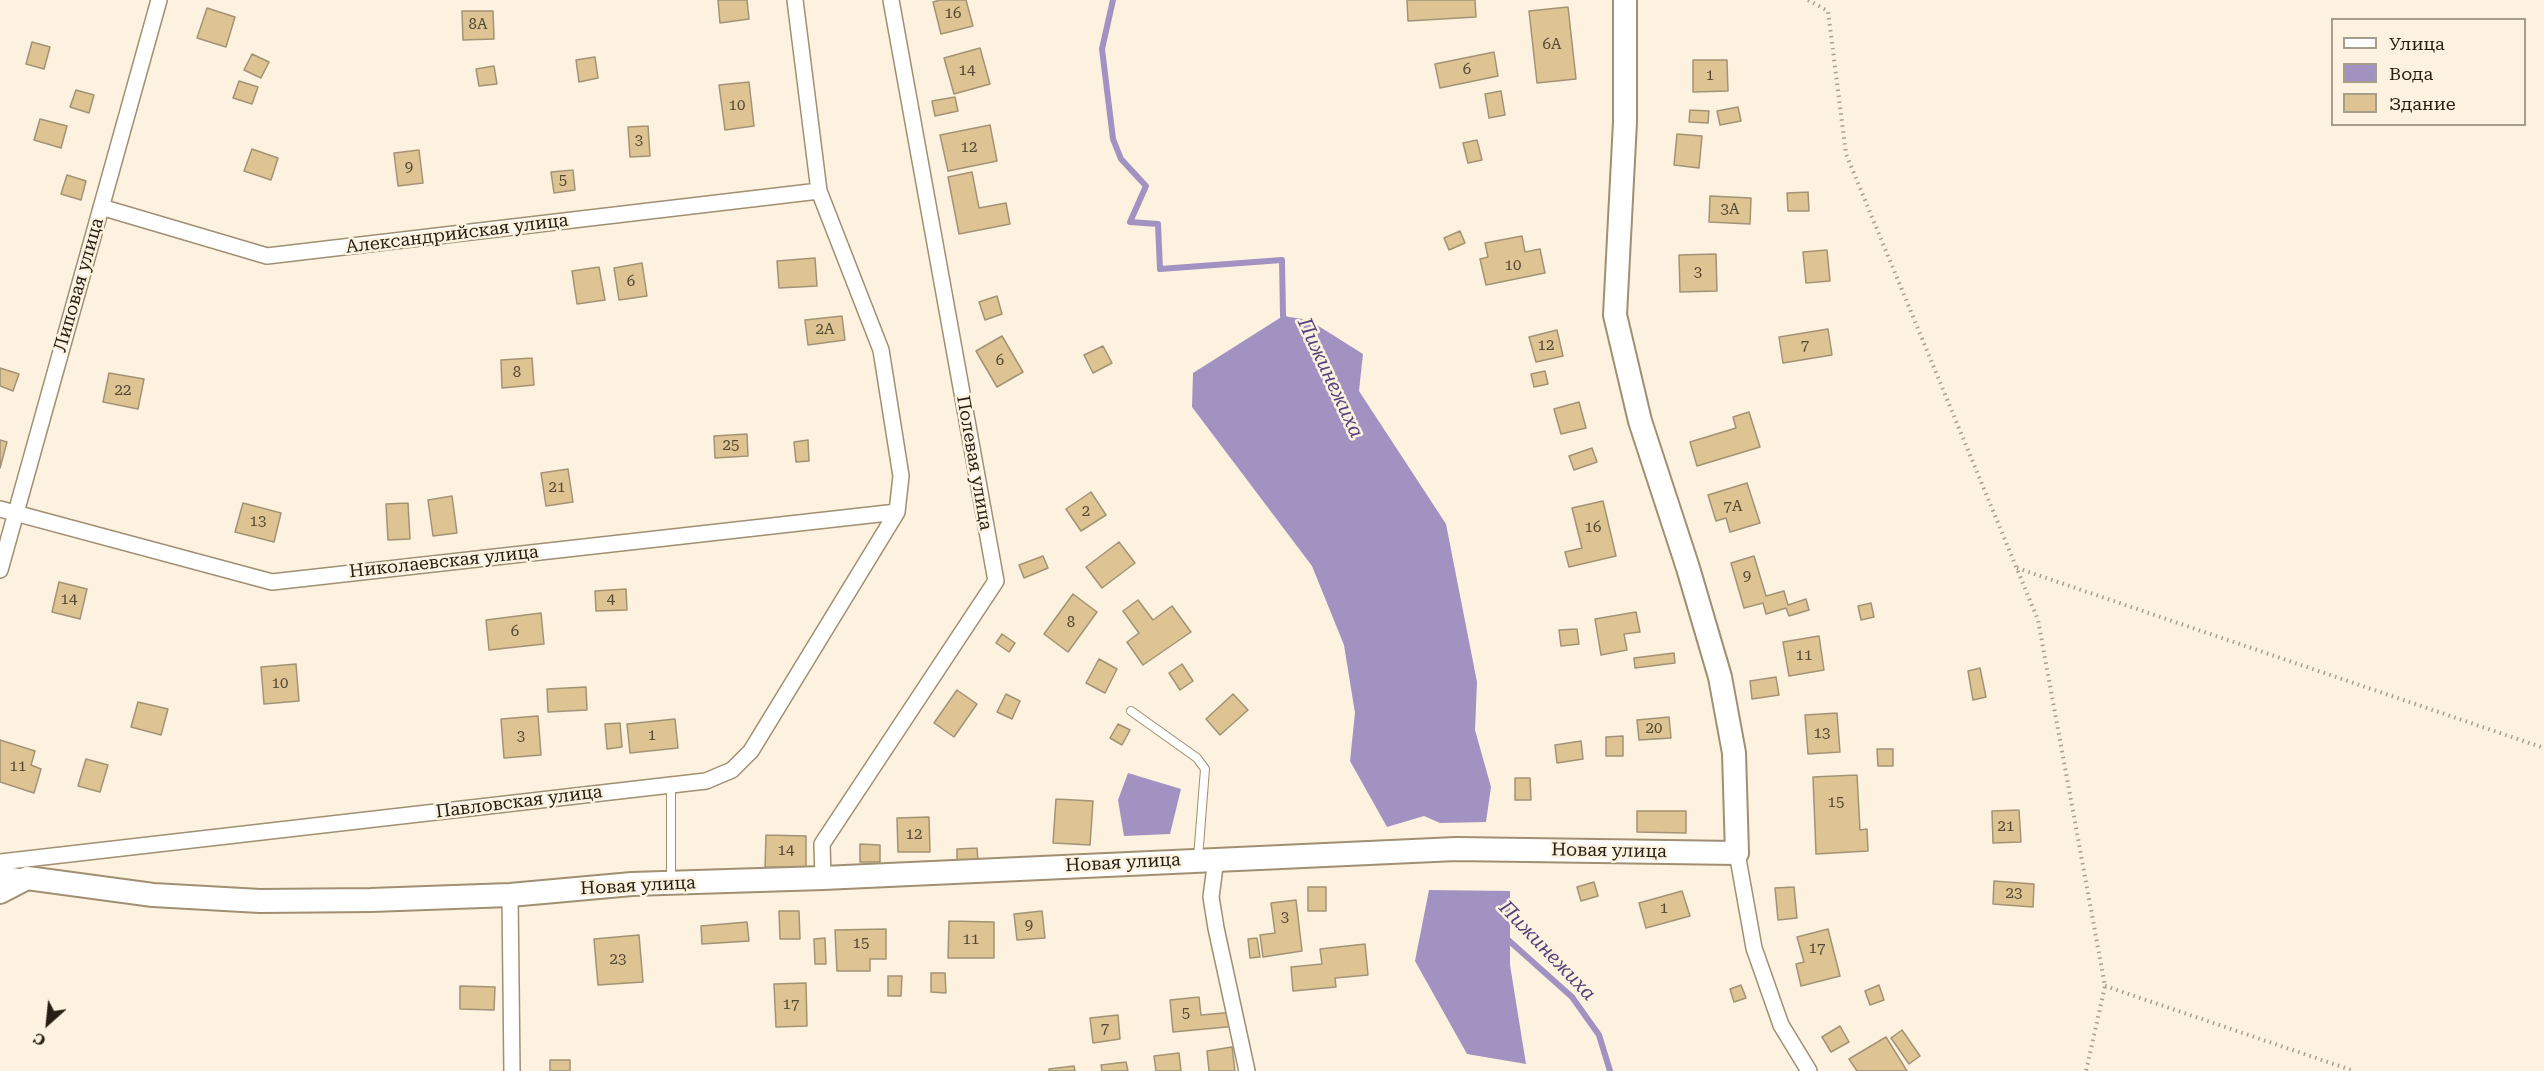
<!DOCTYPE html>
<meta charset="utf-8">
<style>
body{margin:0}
#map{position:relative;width:2544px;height:1071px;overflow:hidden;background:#fcf2df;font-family:"Roboto Serif",serif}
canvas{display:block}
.legend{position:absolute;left:2331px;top:18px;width:195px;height:108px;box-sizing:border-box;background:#fcf2df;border:2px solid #a69e8d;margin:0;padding:8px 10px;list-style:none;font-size:18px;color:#251f13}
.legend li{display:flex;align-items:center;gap:12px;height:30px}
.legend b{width:30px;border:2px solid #a69e8d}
.north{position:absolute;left:18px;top:993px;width:60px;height:60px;-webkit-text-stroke:4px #fcf2df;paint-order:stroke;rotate:207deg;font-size:16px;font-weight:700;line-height:24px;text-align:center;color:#251f13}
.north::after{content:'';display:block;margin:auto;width:21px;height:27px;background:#251f13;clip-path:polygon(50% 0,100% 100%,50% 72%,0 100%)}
</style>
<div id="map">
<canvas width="2544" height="1071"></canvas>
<ul class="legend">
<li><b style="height:8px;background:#fff"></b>Улица</li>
<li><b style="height:16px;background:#a292c1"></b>Вода</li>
<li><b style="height:16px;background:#dec393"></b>Здание</li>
</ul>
<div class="north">С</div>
</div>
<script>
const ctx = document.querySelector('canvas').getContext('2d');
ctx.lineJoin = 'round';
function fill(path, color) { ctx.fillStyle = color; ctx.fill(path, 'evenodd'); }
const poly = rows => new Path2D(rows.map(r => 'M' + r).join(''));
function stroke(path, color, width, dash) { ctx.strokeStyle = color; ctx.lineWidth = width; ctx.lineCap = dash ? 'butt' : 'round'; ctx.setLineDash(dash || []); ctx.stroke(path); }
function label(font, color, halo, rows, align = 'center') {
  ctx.font = font + ' "Roboto Serif",serif'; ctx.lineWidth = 5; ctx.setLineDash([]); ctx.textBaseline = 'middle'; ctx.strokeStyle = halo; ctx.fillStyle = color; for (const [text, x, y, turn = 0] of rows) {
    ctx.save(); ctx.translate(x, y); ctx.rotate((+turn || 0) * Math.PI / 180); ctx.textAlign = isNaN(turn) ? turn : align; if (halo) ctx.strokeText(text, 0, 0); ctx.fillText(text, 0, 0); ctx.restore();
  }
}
const water = poly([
 [1283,316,1309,320,1363,354,1359,391,1446,524,1477,682,1475,730,1491,787,1486,822,1440,823,1424,816,1387,827,1350,761,1355,713,1344,645,1312,566,1192,407,1193,373],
 [1128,773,1181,789,1170,834,1124,836,1118,800],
 [1429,890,1510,891,1510,965,1526,1064,1467,1054,1415,961]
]);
const stream = poly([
 [1113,0,1102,49,1113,139,1121,159,1146,186,1130,222,1158,224,1160,269,1282,260,1283,316,1287,323],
 [1506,938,1572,997,1599,1035,1610,1071]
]);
const building = poly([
 [718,0,747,0,749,19,720,23,718,0],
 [940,0,966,0,973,26,941,34,933,2,940,0],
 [1407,0,1475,0,1476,17,1408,21,1407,0],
 [1568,7,1576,79,1537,83,1529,11,1568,7],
 [207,8,235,17,226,47,197,38,207,8],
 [462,11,493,11,494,39,463,40,462,11],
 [32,42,50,47,44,69,26,64,32,42],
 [980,48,990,84,954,94,944,58,980,48],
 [1494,52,1498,76,1440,88,1435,64,1494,52],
 [252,54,269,62,261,78,244,70,252,54],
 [595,57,598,78,579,82,576,60,595,57],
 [1693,60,1727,60,1728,91,1693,92,1693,60],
 [494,66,497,84,479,86,476,69,494,66],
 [239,81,258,87,252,104,233,98,239,81],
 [749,82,754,126,725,130,719,85,749,82],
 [76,90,94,95,89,113,70,107,76,90],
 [1501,91,1505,115,1489,118,1485,94,1501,91],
 [955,97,958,111,935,116,932,101,955,97],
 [1738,107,1741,121,1720,125,1717,111,1738,107],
 [1690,110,1709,111,1708,123,1689,122,1690,110],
 [40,119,67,126,61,148,34,140,40,119],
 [990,125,997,161,948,171,940,135,990,125],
 [648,126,650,156,630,157,628,127,648,126],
 [1677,134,1702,136,1699,168,1674,165,1677,134],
 [1477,140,1482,160,1468,163,1463,143,1477,140],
 [252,149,278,158,271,180,244,171,252,149],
 [419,150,423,183,398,186,394,153,419,150],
 [573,170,575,190,554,193,551,172,573,170],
 [972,172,979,208,1006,203,1010,224,959,234,948,177,972,172],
 [67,175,86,181,81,200,61,194,67,175],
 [1808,192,1809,211,1788,211,1787,193,1808,192],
 [1710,196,1751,198,1750,224,1709,222,1710,196],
 [1460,231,1465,243,1449,250,1444,238,1460,231],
 [1522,236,1525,252,1540,249,1545,273,1486,285,1480,259,1488,257,1485,243,1522,236],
 [1827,250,1830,281,1806,283,1803,252,1827,250],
 [1716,254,1717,291,1680,292,1679,255,1716,254],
 [815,258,817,286,779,288,777,261,815,258],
 [642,263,647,296,619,300,614,268,642,263],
 [599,267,605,300,577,304,572,271,599,267],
 [997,296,1002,314,985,320,979,302,997,296],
 [842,316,845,340,808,345,805,320,842,316],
 [1828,329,1832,355,1783,363,1779,337,1828,329],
 [1557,330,1563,356,1536,362,1529,337,1557,330],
 [1002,336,1023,372,997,387,976,351,1002,336],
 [1103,346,1112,363,1093,373,1084,355,1103,346],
 [532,358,534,385,502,388,501,360,532,358],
 [0,368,19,374,13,391,0,386,0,368],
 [1545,371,1548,384,1534,387,1531,374,1545,371],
 [109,373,144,379,138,409,103,402,109,373],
 [1579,402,1586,428,1561,434,1554,409,1579,402],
 [1749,412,1760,447,1697,466,1690,442,1736,428,1733,417,1749,412],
 [747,434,748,456,715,458,714,436,747,434],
 [0,440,7,442,0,468,0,440],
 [808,440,809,461,796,462,794,442,808,440],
 [1592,448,1597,462,1574,470,1569,456,1592,448],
 [568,469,573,502,546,506,541,473,568,469],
 [1747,483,1760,523,1730,532,1726,518,1716,521,1708,495,1747,483],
 [1091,492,1106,515,1081,531,1066,509,1091,492],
 [452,496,457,533,433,536,428,500,452,496],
 [1603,501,1616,556,1569,567,1565,552,1582,548,1572,508,1603,501],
 [243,503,281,513,274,542,235,532,243,503],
 [408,503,410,539,388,540,386,504,408,503],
 [1119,542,1135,563,1102,588,1086,567,1119,542],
 [1043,556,1048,568,1024,578,1019,565,1043,556],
 [1754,556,1766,596,1784,591,1788,605,1806,599,1809,610,1789,616,1786,608,1766,614,1763,603,1744,608,1731,563,1754,556],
 [59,582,87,589,80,619,52,612,59,582],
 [626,589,627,610,596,611,595,591,626,589],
 [1073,594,1097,612,1068,652,1044,634,1073,594],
 [1138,600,1153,620,1172,606,1191,632,1143,665,1127,642,1139,633,1123,611,1138,600],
 [1871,603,1874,617,1861,620,1858,606,1871,603],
 [1636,612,1640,632,1624,634,1627,650,1601,655,1595,619,1636,612],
 [541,613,544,644,489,650,486,620,541,613],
 [1577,629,1579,644,1561,646,1559,630,1577,629],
 [1002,634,1015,643,1009,652,996,643,1002,634],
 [1819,636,1824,670,1789,676,1783,642,1819,636],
 [1674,653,1675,663,1635,668,1634,658,1674,653],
 [1099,659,1117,669,1105,693,1086,683,1099,659],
 [296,664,299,701,264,704,261,667,296,664],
 [1182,664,1193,681,1180,690,1169,673,1182,664],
 [1980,668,1986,697,1973,700,1968,671,1980,668],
 [1776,677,1779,695,1752,699,1750,681,1776,677],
 [586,687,587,710,548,712,547,689,586,687],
 [957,690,977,704,954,737,934,723,957,690],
 [1006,694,1020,701,1012,719,997,712,1006,694],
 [1233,694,1248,710,1220,735,1206,719,1233,694],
 [138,702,168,709,161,735,131,727,138,702],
 [1837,713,1840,752,1808,754,1805,715,1837,713],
 [538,716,541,755,504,758,501,719,538,716],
 [1669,717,1671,738,1639,740,1637,720,1669,717],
 [675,719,678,748,630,753,627,724,675,719],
 [620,723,622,747,607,749,605,724,620,723],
 [1118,724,1130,730,1122,745,1110,738,1118,724],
 [1623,736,1623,756,1606,756,1606,737,1623,736],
 [0,740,35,751,31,765,41,769,34,793,0,782,0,740],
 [1581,741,1583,759,1557,763,1555,745,1581,741],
 [1877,749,1893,749,1893,766,1878,766,1877,749],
 [86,759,108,765,100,792,78,786,86,759],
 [1857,775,1860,830,1867,829,1868,851,1816,854,1813,777,1857,775],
 [1515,778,1530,778,1531,800,1515,800,1515,778],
 [1056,799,1093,801,1090,845,1053,843,1056,799],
 [2019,810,2021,842,1993,843,1992,811,2019,810],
 [1637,811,1686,811,1686,833,1637,832,1637,811],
 [929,817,930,852,898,852,897,818,929,817],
 [766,835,806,836,806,868,765,867,766,835],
 [860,844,880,845,880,862,860,862,860,844],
 [977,848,978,861,957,862,957,849,977,848],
 [1994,881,2034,884,2033,907,1993,904,1994,881],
 [1594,882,1598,896,1581,901,1577,887,1594,882],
 [1308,887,1326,887,1326,911,1308,911,1308,887],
 [1794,887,1797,918,1778,920,1775,888,1794,887],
 [1682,891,1690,916,1646,928,1639,903,1682,891],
 [1296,900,1302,951,1263,957,1260,935,1275,933,1271,903,1296,900],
 [779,911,799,911,800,939,780,939,779,911],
 [1042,911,1045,938,1017,940,1014,914,1042,911],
 [949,921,994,922,994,958,948,958,949,921],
 [747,922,749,941,702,944,701,926,747,922],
 [886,929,886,959,870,959,870,971,837,971,835,930,886,929],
 [1828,929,1840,976,1801,986,1796,964,1804,962,1797,937,1828,929],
 [639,935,643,982,598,985,594,939,639,935],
 [825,938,826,964,815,964,814,939,825,938],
 [1257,938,1260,957,1250,958,1248,939,1257,938],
 [1365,944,1368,975,1335,978,1336,987,1293,991,1291,967,1322,964,1320,949,1365,944],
 [931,973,945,973,946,993,931,992,931,973],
 [888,976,902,976,901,996,888,996,888,976],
 [806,983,807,1026,776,1027,774,984,806,983],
 [1741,985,1746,998,1734,1002,1730,989,1741,985],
 [1879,985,1884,1000,1870,1005,1865,991,1879,985],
 [460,986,495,987,494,1010,460,1009,460,986],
 [1199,997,1201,1015,1235,1012,1237,1026,1173,1032,1170,1000,1199,997],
 [1118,1015,1120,1039,1093,1043,1090,1018,1118,1015],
 [1840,1026,1849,1042,1831,1052,1822,1037,1840,1026],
 [1902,1030,1920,1056,1909,1064,1891,1038,1902,1030],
 [1886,1037,1907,1071,1857,1071,1849,1059,1886,1037],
 [1232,1047,1235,1071,1209,1071,1207,1051,1232,1047],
 [1179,1053,1181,1071,1156,1071,1154,1056,1179,1053],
 [550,1060,570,1060,570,1071,550,1071,550,1060],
 [1126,1062,1128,1071,1102,1071,1101,1065,1126,1062],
 [1074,1066,1075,1071,1049,1071,1049,1069,1074,1066]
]);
const path = poly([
 [1808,0,1828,11,1846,154,2038,620,2105,986,2086,1071],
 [2017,568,2544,748],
 [2105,986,2354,1071]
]);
const lane = poly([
 [1131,711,1197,758,1205,769,1198,858],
 [671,881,671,785]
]);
const street = poly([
 [101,207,267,256,819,191],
 [0,509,272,582,897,512],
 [0,570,159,0],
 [1737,853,1754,948,1781,1025,1809,1071],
 [1216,859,1211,897,1216,928,1247,1071],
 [0,862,706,781,732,770,751,751,897,512,901,476,881,350,819,191,795,0],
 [0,873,27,878],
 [823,878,822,844,996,581,891,0],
 [510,895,512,1071]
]);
const secondary = poly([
 [0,892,27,878,153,895,260,901,371,900,510,895,632,884,823,878,1456,849,1737,853,1734,753,1720,677,1688,568,1640,421,1615,315,1625,122,1625,0]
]);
const numberNames = [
 ["16",953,14],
 ["8А",478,25],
 ["6А",1552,45],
 ["6",1467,70],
 ["14",967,71],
 ["1",1710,76],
 ["10",737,106],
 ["3",639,141],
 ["12",969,148],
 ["9",409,168],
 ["5",563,181],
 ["3А",1730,210],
 ["10",1513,266],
 ["3",1698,273],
 ["6",631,282],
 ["2А",825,330],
 ["12",1546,346],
 ["7",1805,346],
 ["6",1000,361],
 ["8",517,373],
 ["22",123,391],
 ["25",731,446],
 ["21",557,488],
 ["7А",1733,507],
 ["2",1086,512],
 ["13",258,522],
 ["16",1593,528],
 ["9",1747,577],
 ["14",69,600],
 ["4",611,600],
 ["8",1071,623],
 ["6",515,632],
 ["11",1804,656],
 ["10",280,684],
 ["20",1654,729],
 ["13",1822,734],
 ["1",652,736],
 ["3",521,737],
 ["11",18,767],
 ["15",1836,803],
 ["21",2006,827],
 ["12",914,835],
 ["14",786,851],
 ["23",2014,894],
 ["1",1664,909],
 ["3",1285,918],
 ["9",1029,926],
 ["11",971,940],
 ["15",861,944],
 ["17",1817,949],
 ["23",618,960],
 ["17",791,1005],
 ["5",1186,1014],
 ["7",1105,1029]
];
const streetNames = [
 ["Александрийская улица",457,234,-7],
 ["Липовая улица",79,285,-74],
 ["Полевая улица",974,463,80],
 ["Николаевская улица",444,562,-6],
 ["Павловская улица",519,802,-7],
 ["Новая улица",1609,851,1],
 ["Новая улица",1123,863,-3],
 ["Новая улица",638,886,-3]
];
const waterNames = [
 ["Пижинежиха",1330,378,65],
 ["Пижинежиха",1547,951,46]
];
fill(water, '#a292c1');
stroke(stream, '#a292c1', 6);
fill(building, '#dec393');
stroke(building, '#a39376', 1.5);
stroke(lane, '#a08f72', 10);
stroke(street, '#a08f72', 18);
stroke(secondary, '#a08f72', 26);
stroke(path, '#a8a08f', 4, [1.5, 4.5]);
stroke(lane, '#fff', 8);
stroke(street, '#fff', 15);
stroke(secondary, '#fff', 22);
label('15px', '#534833', null, numberNames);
label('18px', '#251f13', '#fcf2df', streetNames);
label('italic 20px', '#58407d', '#fcf2df', waterNames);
</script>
